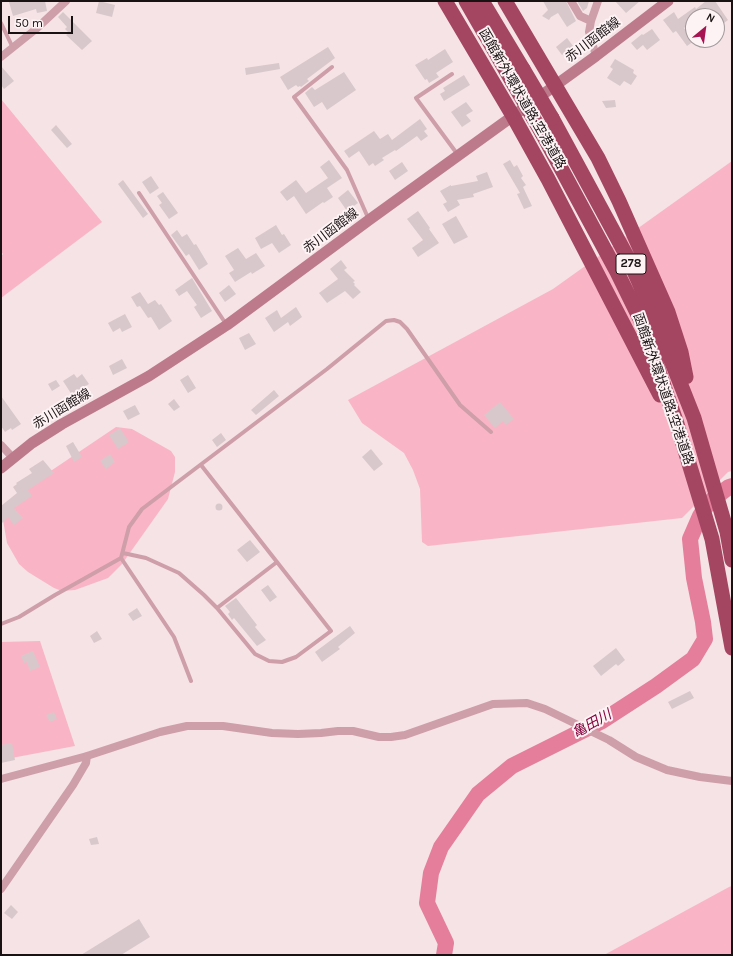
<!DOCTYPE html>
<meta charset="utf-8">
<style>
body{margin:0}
#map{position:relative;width:733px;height:956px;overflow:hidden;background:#f5e3e6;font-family:Karla,sans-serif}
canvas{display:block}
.frame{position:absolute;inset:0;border:2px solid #181213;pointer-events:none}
.north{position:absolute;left:685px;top:8px;width:40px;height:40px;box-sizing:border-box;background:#fdf2f4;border:1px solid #a1989a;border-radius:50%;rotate:29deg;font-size:11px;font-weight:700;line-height:16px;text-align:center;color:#181213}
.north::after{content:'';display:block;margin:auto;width:14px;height:18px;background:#a61451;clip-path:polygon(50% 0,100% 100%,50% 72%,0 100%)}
.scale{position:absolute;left:8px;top:16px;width:65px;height:18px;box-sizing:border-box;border:2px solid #181213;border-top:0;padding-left:5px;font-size:12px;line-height:14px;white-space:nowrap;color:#181213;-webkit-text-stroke:3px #fdf2f4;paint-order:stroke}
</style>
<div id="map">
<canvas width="733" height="956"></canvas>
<div class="frame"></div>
<div class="north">N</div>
<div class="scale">50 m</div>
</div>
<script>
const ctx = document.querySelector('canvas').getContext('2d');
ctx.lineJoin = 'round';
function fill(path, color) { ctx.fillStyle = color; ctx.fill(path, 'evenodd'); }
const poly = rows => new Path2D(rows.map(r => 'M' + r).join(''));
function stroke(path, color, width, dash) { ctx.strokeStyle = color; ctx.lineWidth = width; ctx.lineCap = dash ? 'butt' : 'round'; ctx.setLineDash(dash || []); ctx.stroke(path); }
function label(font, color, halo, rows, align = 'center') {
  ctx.font = font + ' Karla,"Noto Sans JP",sans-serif'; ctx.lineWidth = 4; ctx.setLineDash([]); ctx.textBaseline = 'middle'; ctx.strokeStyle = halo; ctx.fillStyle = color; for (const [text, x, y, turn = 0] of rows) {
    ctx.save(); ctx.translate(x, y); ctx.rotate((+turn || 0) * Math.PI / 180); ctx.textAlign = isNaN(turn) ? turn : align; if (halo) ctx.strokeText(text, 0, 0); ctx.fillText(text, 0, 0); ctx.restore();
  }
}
const green = poly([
 [1,99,102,222,1,298,1,256,3,254,1,252],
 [732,161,732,471,728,472,682,518,428,546,422,542,420,489,413,470,404,453,362,423,348,400,553,289],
 [116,427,132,429,171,451,175,457,175,472,168,499,122,564,108,578,75,590,62,591,54,588,28,572,19,564,7,543,3,520,18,493],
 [40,641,75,746,1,760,1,642],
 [732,886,732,955,604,955,729,887]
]);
const river = poly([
 [444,955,446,943,427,903,431,873,441,847,478,794,512,766,602,721,656,686,693,659,705,639,703,622,694,578,690,539,700,516,705,508,713,499,729,487,732,486]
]);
const building = poly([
 [14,1,45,1,47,11,37,13,36,9,13,16,9,2],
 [99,1,115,5,112,17,96,13],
 [543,1,566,1,576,21,567,27,558,13,551,17,549,20,542,16,548,10],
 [577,1,589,1,587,8,583,11],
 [615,1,640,1,626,13],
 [706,1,715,1,728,20,720,26,717,22,717,16,693,16,693,22,684,28,694,41,687,46,676,31,673,33,663,20,674,12,678,19,695,7,696,9],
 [63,12,92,41,82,50,66,35,69,33,65,29,67,27,58,17],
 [652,29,660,40,647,50,643,45,637,50,631,43,642,34,643,35],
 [567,38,573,46,562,55,556,47],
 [328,47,335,58,307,79,309,81,301,87,300,86,298,87,296,85,288,90,280,77],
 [445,49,453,62,436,73,439,77,429,83,427,79,425,80,415,65,427,58,428,60],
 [615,59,634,70,633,73,637,76,631,85,624,81,620,86,607,78,613,69,610,67],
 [279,63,280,69,246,75,245,68],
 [1,66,14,81,4,89,1,85],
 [344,72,356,90,327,110,322,102,314,107,305,93,312,87,315,90],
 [464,75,470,85,444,101,440,94,445,91,443,88],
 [615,100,616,107,606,108,602,101],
 [466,102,473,111,466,115,471,121,462,127,451,112],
 [420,119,427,129,424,131,428,136,421,141,417,136,396,151,395,150,382,158,384,160,375,166,373,163,369,166,359,151,349,158,344,151,374,131,380,139,388,134,392,140],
 [56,125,72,144,67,148,51,130],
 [329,160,342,178,327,188,333,197,324,203,323,202,306,214,294,196,287,201,280,192,296,180,306,193,328,178,320,167],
 [510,160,514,167,517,165,523,176,521,178,526,185,523,187,532,206,524,209,517,194,520,193,503,164],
 [402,162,408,171,395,180,389,171],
 [487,172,493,187,473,194,474,197,457,200,460,205,448,212,443,204,447,202,440,191,451,185,451,186,478,181,476,176],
 [151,176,159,188,150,194,142,182],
 [123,180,148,214,143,218,118,184],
 [348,190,358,203,347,211,338,198],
 [163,192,178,213,169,219,159,205,162,203,157,196],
 [418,211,430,228,429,229,439,243,418,257,412,248,423,240,407,219],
 [456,216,468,237,454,244,442,224],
 [276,225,282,235,284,234,291,245,279,253,272,243,261,249,255,238],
 [177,230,182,237,187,234,194,245,196,244,208,264,199,270,189,254,186,256,171,235],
 [238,248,246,259,256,253,265,266,252,274,251,272,235,282,229,273,234,270,225,256],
 [341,260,347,268,344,270,355,281,353,282,355,284,354,285,361,292,353,299,345,291,327,303,319,293,338,279,330,269],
 [192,278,212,311,201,318,194,307,197,305,187,291,179,296,175,290],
 [229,285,236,294,225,302,219,293],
 [140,292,148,304,155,300,159,305,161,304,172,321,159,330,151,317,148,318,140,306,137,307,131,297],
 [296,307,302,317,290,326,288,322,274,332,265,318,277,310,281,318],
 [125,314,132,327,122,332,120,328,113,332,108,323],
 [249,333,256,344,245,350,239,338],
 [122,359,127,368,113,375,109,366],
 [74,374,77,378,82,374,89,384,72,395,63,381],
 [188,375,196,388,188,393,180,380],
 [56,380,60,386,52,391,48,384],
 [274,390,279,396,256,415,251,410],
 [1,396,21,424,12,430,11,428,5,432,1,426],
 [174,399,180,407,174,411,168,404],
 [500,402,514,419,506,425,503,421,495,428,484,415],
 [135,405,140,414,128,420,123,411],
 [120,428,129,442,118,449,109,435],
 [221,433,226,440,217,447,212,440],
 [73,442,82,457,74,462,66,446],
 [371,449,383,464,374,471,362,457],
 [110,454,115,462,106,469,100,461],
 [43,460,54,473,28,490,32,496,14,508,23,518,14,525,8,517,1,524,1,506,17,493,13,487,17,484,16,483,32,473,29,469],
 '215.5 507a3.5 3.5 0 1 1 7 0a3.5 3.5 0 1 1-7 0Z',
 [250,540,260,552,247,562,237,550],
 [268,585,277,597,270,602,261,590],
 [236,598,257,625,255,627,266,640,257,646,234,618,232,620,228,614,230,612,225,606],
 [137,608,142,616,133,621,128,614],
 [350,626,355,633,338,647,340,649,322,662,315,652],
 [97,631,102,639,94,643,90,636],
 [616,648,625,660,618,666,616,664,601,676,593,666],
 [33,651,40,667,30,671,27,662,24,663,21,656],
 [690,691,694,698,672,709,668,702],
 [54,712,57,719,50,722,46,715],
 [12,743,15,760,1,763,1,745],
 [97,837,99,844,91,845,89,839],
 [11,905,18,912,12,919,4,913],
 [139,919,150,937,121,955,81,955]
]);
const lane = poly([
 [1,23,13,48],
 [332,67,294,97,347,170,369,220],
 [452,74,416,98,458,155],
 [139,193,226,324],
 [123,553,146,558,179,573,204,595,217,608,255,654,269,661,282,662,296,657,331,631,201,465],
 [121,558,129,527,142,509,327,369,386,321,394,320,400,322,407,329,460,405,491,432],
 [217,608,277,562],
 [1,624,19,617,55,595,121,558,174,637,191,681]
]);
const street = poly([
 [571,1,580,16,591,21],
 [596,56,589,32,591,21,598,1],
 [1,57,36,29,66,1],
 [1,445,13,458],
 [1,779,87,756,160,732,187,726,223,726,272,733,298,734,321,733,338,731,353,731,379,737,391,737,405,735,493,704,527,703,545,709,609,740,636,757,667,770,700,777,732,781],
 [1,889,73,785,86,763,87,756]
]);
const secondary = poly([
 [1,468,32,443,62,424,149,376,227,325,369,220,596,56,668,1]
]);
const highway = poly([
 [445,1,513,116,548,179,660,395],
 [466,1,512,81],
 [482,1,523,69],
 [505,1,598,158,619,201,668,312,681,352,686,377],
 [552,118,629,260,650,307,694,418,727,532,732,560],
 [542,133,617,272,643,325,677,424,712,539,732,648]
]);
const highwayBridge = poly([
 [523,69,552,118],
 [512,81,542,133]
]);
const shields = [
 [631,264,30]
];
const shieldNames = [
 ["278",631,264]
];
const streetNames = [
 ["赤川函館線",593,40,-37],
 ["函館新外環状道路;空港道路",522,99,60],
 ["赤川函館線",331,231,-37],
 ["函館新外環状道路;空港道路",663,389,71],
 ["赤川函館線",62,409,-31]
];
const waterNames = [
 ["亀田川",592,724,-29]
];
fill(green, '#f9b5c5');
stroke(river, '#e47e9a', 16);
fill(building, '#d9c8cb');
stroke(lane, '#ce9ea9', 4);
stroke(street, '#ce9ea9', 8);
stroke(secondary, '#bd7a8b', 11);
stroke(highway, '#a44562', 15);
stroke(highwayBridge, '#a44562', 15);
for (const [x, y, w] of shields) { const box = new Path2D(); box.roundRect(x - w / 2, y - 10, w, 20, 3); ctx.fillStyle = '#fdf2f4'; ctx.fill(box); stroke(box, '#181213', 1); }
label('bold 12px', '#181213', null, shieldNames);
label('13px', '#181213', '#fdf2f4', streetNames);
label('italic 14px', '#84033e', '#fdf2f4', waterNames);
</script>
